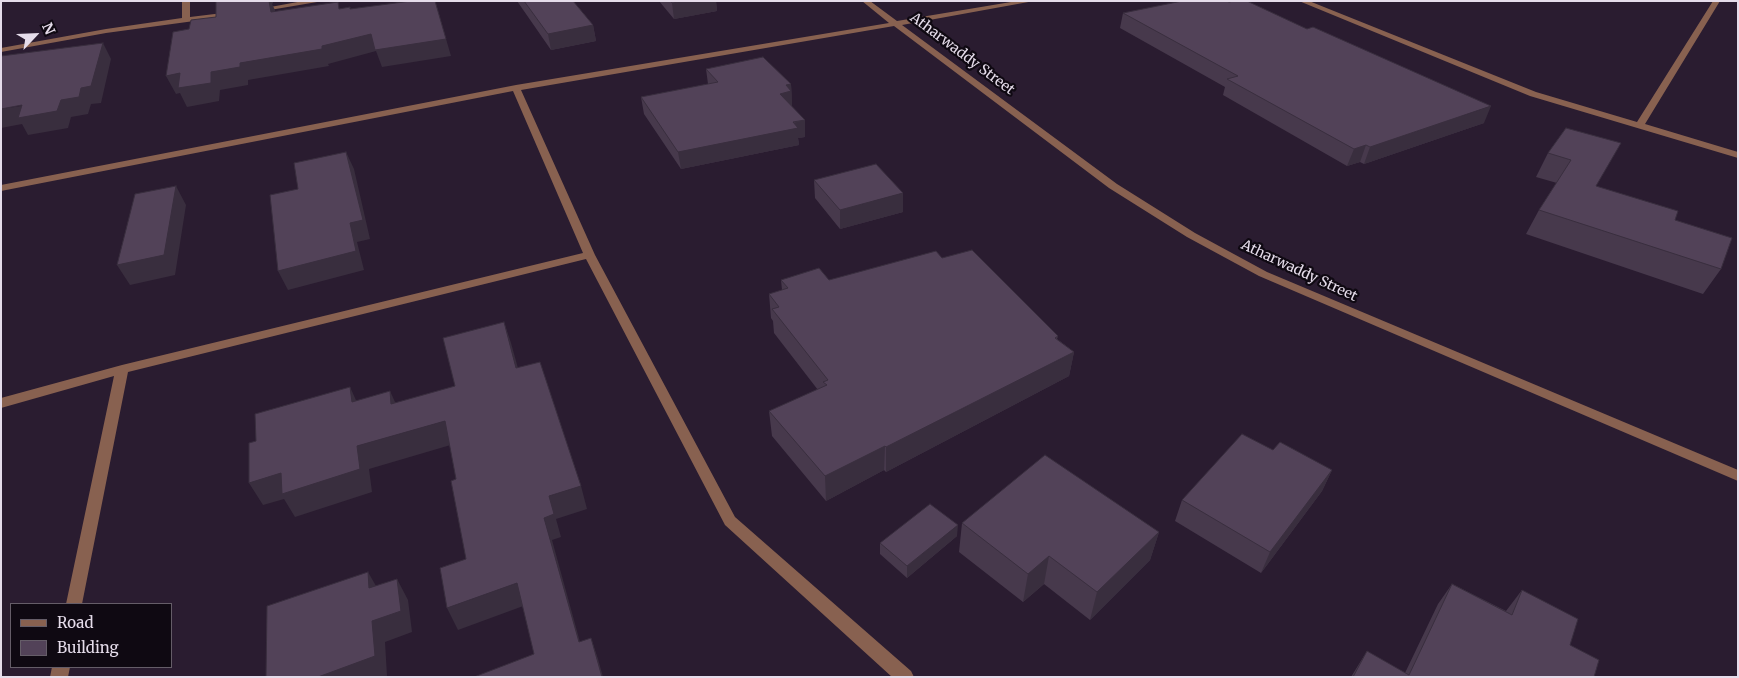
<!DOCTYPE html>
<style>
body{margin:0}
#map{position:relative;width:1739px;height:678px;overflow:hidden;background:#2a1c30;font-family:Merriweather,serif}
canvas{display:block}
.frame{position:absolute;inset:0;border:2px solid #e5dcea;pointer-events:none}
.legend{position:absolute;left:10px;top:603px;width:162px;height:65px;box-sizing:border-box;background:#0f0912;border:1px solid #655d68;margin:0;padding:6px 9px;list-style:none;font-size:15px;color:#e5dcea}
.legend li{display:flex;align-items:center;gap:10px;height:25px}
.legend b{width:25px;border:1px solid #655d68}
.north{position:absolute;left:10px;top:10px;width:50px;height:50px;-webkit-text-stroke:4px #0f0912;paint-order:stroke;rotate:65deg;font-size:14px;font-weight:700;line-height:20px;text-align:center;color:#e5dcea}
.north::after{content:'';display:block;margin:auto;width:18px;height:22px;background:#e5dcea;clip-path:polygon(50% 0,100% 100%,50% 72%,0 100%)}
</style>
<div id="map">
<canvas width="1739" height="678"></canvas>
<div class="frame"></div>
<ul class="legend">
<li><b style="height:6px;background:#886150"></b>Road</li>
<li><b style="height:14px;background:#524258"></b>Building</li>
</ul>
<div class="north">N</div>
</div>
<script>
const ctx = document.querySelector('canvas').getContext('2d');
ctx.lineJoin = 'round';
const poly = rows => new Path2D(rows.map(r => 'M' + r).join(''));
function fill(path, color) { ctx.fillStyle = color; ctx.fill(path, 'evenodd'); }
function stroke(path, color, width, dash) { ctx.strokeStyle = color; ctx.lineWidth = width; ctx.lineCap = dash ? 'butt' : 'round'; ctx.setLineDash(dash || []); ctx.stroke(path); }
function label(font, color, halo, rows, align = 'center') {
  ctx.font = font + ' Merriweather,serif'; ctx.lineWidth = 4.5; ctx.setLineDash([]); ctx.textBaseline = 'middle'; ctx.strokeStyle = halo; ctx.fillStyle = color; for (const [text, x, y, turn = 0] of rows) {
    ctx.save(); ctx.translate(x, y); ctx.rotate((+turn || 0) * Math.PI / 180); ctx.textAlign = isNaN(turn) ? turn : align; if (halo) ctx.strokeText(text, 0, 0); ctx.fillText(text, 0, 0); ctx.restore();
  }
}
const minor = poly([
 [182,1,190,1,190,17,231,12,235,14,231,16,106,33,1,52,1,48,106,29,182,18,182,1],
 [303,1,323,1,258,12,254,10,303,1],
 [862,1,870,1,897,21,1017,1,1034,1,902,25,1117,184,1195,233,1267,272,1738,470,1738,481,1259,276,1187,237,1109,188,894,26,521,90,595,255,735,517,911,671,914,677,892,677,725,525,586,259,128,372,82,604,66,604,114,376,1,408,1,398,122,365,583,253,513,91,1,191,1,185,516,85,889,23,862,1],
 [1299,1,1309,1,1536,92,1637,122,1713,1,1720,1,1645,124,1738,152,1738,158,1530,96,1299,1],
 [52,667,70,667,68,677,50,677,52,667]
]);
const wall = poly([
 [517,1,573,1,593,25,596,41,551,50],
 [659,1,716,1,717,11,674,19],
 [1123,13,1484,123,1364,164,1360,162,1347,166,1223,95,1225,87,1120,28],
 [706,69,791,84,792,107,805,120,805,137,798,138,799,145,681,169,644,114,641,97,708,84],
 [1566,128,1596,186,1675,220,1721,269,1703,294,1526,234,1539,210,1557,183,1536,177,1548,153],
 [814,180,903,212,840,229,815,198],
 [942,258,1058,336,1057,339,1074,352,1069,376,886,472,884,470,826,501,772,436,769,411,818,390,774,333,773,321,771,318,769,294,782,290,781,280,829,280],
 [1332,470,1322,491,1261,573,1175,521,1182,500],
 [962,523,1159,532,1150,560,1090,620,1044,584,1023,602,959,552],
 [957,536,907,578,880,554,880,543],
 [1452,584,1506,611,1522,590,1570,645,1594,677,1351,677,1367,651,1405,673,1438,604]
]);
const shadedWall = poly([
 [228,1,273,1,273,3,272,4,275,10,278,28],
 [435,1,451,56,382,67,376,51,328,64,329,66,248,80,248,85,220,90,219,101,187,107,180,93,176,94,166,76,180,73,211,72,240,63,322,46],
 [685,1,716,1,717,11,674,19,672,3],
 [593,25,596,41,551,50,548,34],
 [103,43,111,59,101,103,91,104,88,114,71,117,68,128,28,135,22,124,1,128,1,109,61,100],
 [791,84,792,100,792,107,780,94,786,85],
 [1491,106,1484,123,1364,164,1370,147],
 [805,120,805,137,798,138,799,145,681,169,678,152],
 [1366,145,1360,162,1347,166,1354,149],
 [346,152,354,169,370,239,357,242,364,270,288,290,278,271,350,223],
 [176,186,186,205,175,275,130,285,117,265],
 [903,193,903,212,840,229,840,210],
 [504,322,511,343,524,390,516,368],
 [1074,352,1069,376,886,472,886,447],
 [350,387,360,409,352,402],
 [390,391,400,413,391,404],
 [445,421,454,444,369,469,372,492,295,517,284,499,263,505,249,483,357,446],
 [885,446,884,470,826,501,825,476],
 [1332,470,1322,491,1261,573,1270,552],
 [581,486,587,509,556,519,561,537,552,540,586,664,579,642,544,518,549,496],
 [958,525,957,536,907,578,907,566],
 [1159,532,1150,560,1090,620,1097,592],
 [1049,556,1044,584,1023,602,1028,574],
 [368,572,380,593,369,588],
 [397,579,408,600,412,632,385,642,387,676,386,677,318,677,372,621],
 [517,583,526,605,458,630,447,608],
 [591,638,598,659,603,677,602,677]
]);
const building = poly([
 [216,1,269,1,271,12,338,2,339,9,350,7,350,9,411,1,435,1,446,39,375,50,371,34,322,46,322,49,240,63,240,67,211,72,211,83,178,88,180,73,166,76,173,32,189,29,191,20,216,17,216,1],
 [524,1,573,1,593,25,548,34,524,1],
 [671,1,685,1,672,3,671,1],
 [1182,1,1227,1,1229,2,1234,1,1247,1,1307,29,1313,27,1491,106,1370,147,1366,145,1354,149,1227,79,1238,76,1123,13,1182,1],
 [103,43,91,86,81,88,79,97,61,100,57,111,18,118,22,105,1,109,1,56,103,43],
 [763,57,791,84,786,85,791,91,780,94,805,120,793,122,798,128,678,152,641,97,718,82,706,69,763,57],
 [1566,128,1621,143,1596,186,1678,211,1675,220,1732,238,1721,269,1539,210,1571,160,1548,153,1566,128],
 [346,152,363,220,350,223,356,251,278,271,270,195,298,189,294,163,346,152],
 [876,164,903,193,840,210,814,180,876,164],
 [176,186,164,255,117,265,135,194,176,186],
 [972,250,1058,336,1055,338,1074,352,886,447,885,446,825,476,769,411,827,385,823,382,828,380,772,309,779,307,769,294,788,288,781,280,819,268,829,280,936,251,942,258,972,250],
 [504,322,516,368,540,362,581,486,549,496,554,514,544,518,579,642,591,638,602,677,474,677,534,654,517,583,447,608,440,568,466,559,451,481,456,479,445,421,357,446,360,469,282,494,281,473,249,483,249,443,256,441,255,414,350,387,352,402,390,391,391,404,455,386,443,338,504,322],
 [1242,434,1273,450,1280,442,1332,470,1270,552,1182,500,1242,434],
 [1045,455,1159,532,1097,592,1049,556,1028,574,962,523,1045,455],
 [930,504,958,525,907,566,880,543,930,504],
 [368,572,369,588,397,579,401,611,372,621,375,656,318,677,266,677,267,606,368,572],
 [1452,584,1512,615,1522,590,1578,619,1570,645,1599,660,1594,677,1353,677,1367,651,1409,675,1452,584]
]);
const streetNames = [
 ["Atharwaddy Street",962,54,37],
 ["Atharwaddy Street",1299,271,25]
];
fill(minor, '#886150');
fill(wall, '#47394c');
fill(shadedWall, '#392e3e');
fill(building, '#524258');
stroke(building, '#392e3e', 1);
label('14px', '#e5dcea', '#0f0912', streetNames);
</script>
